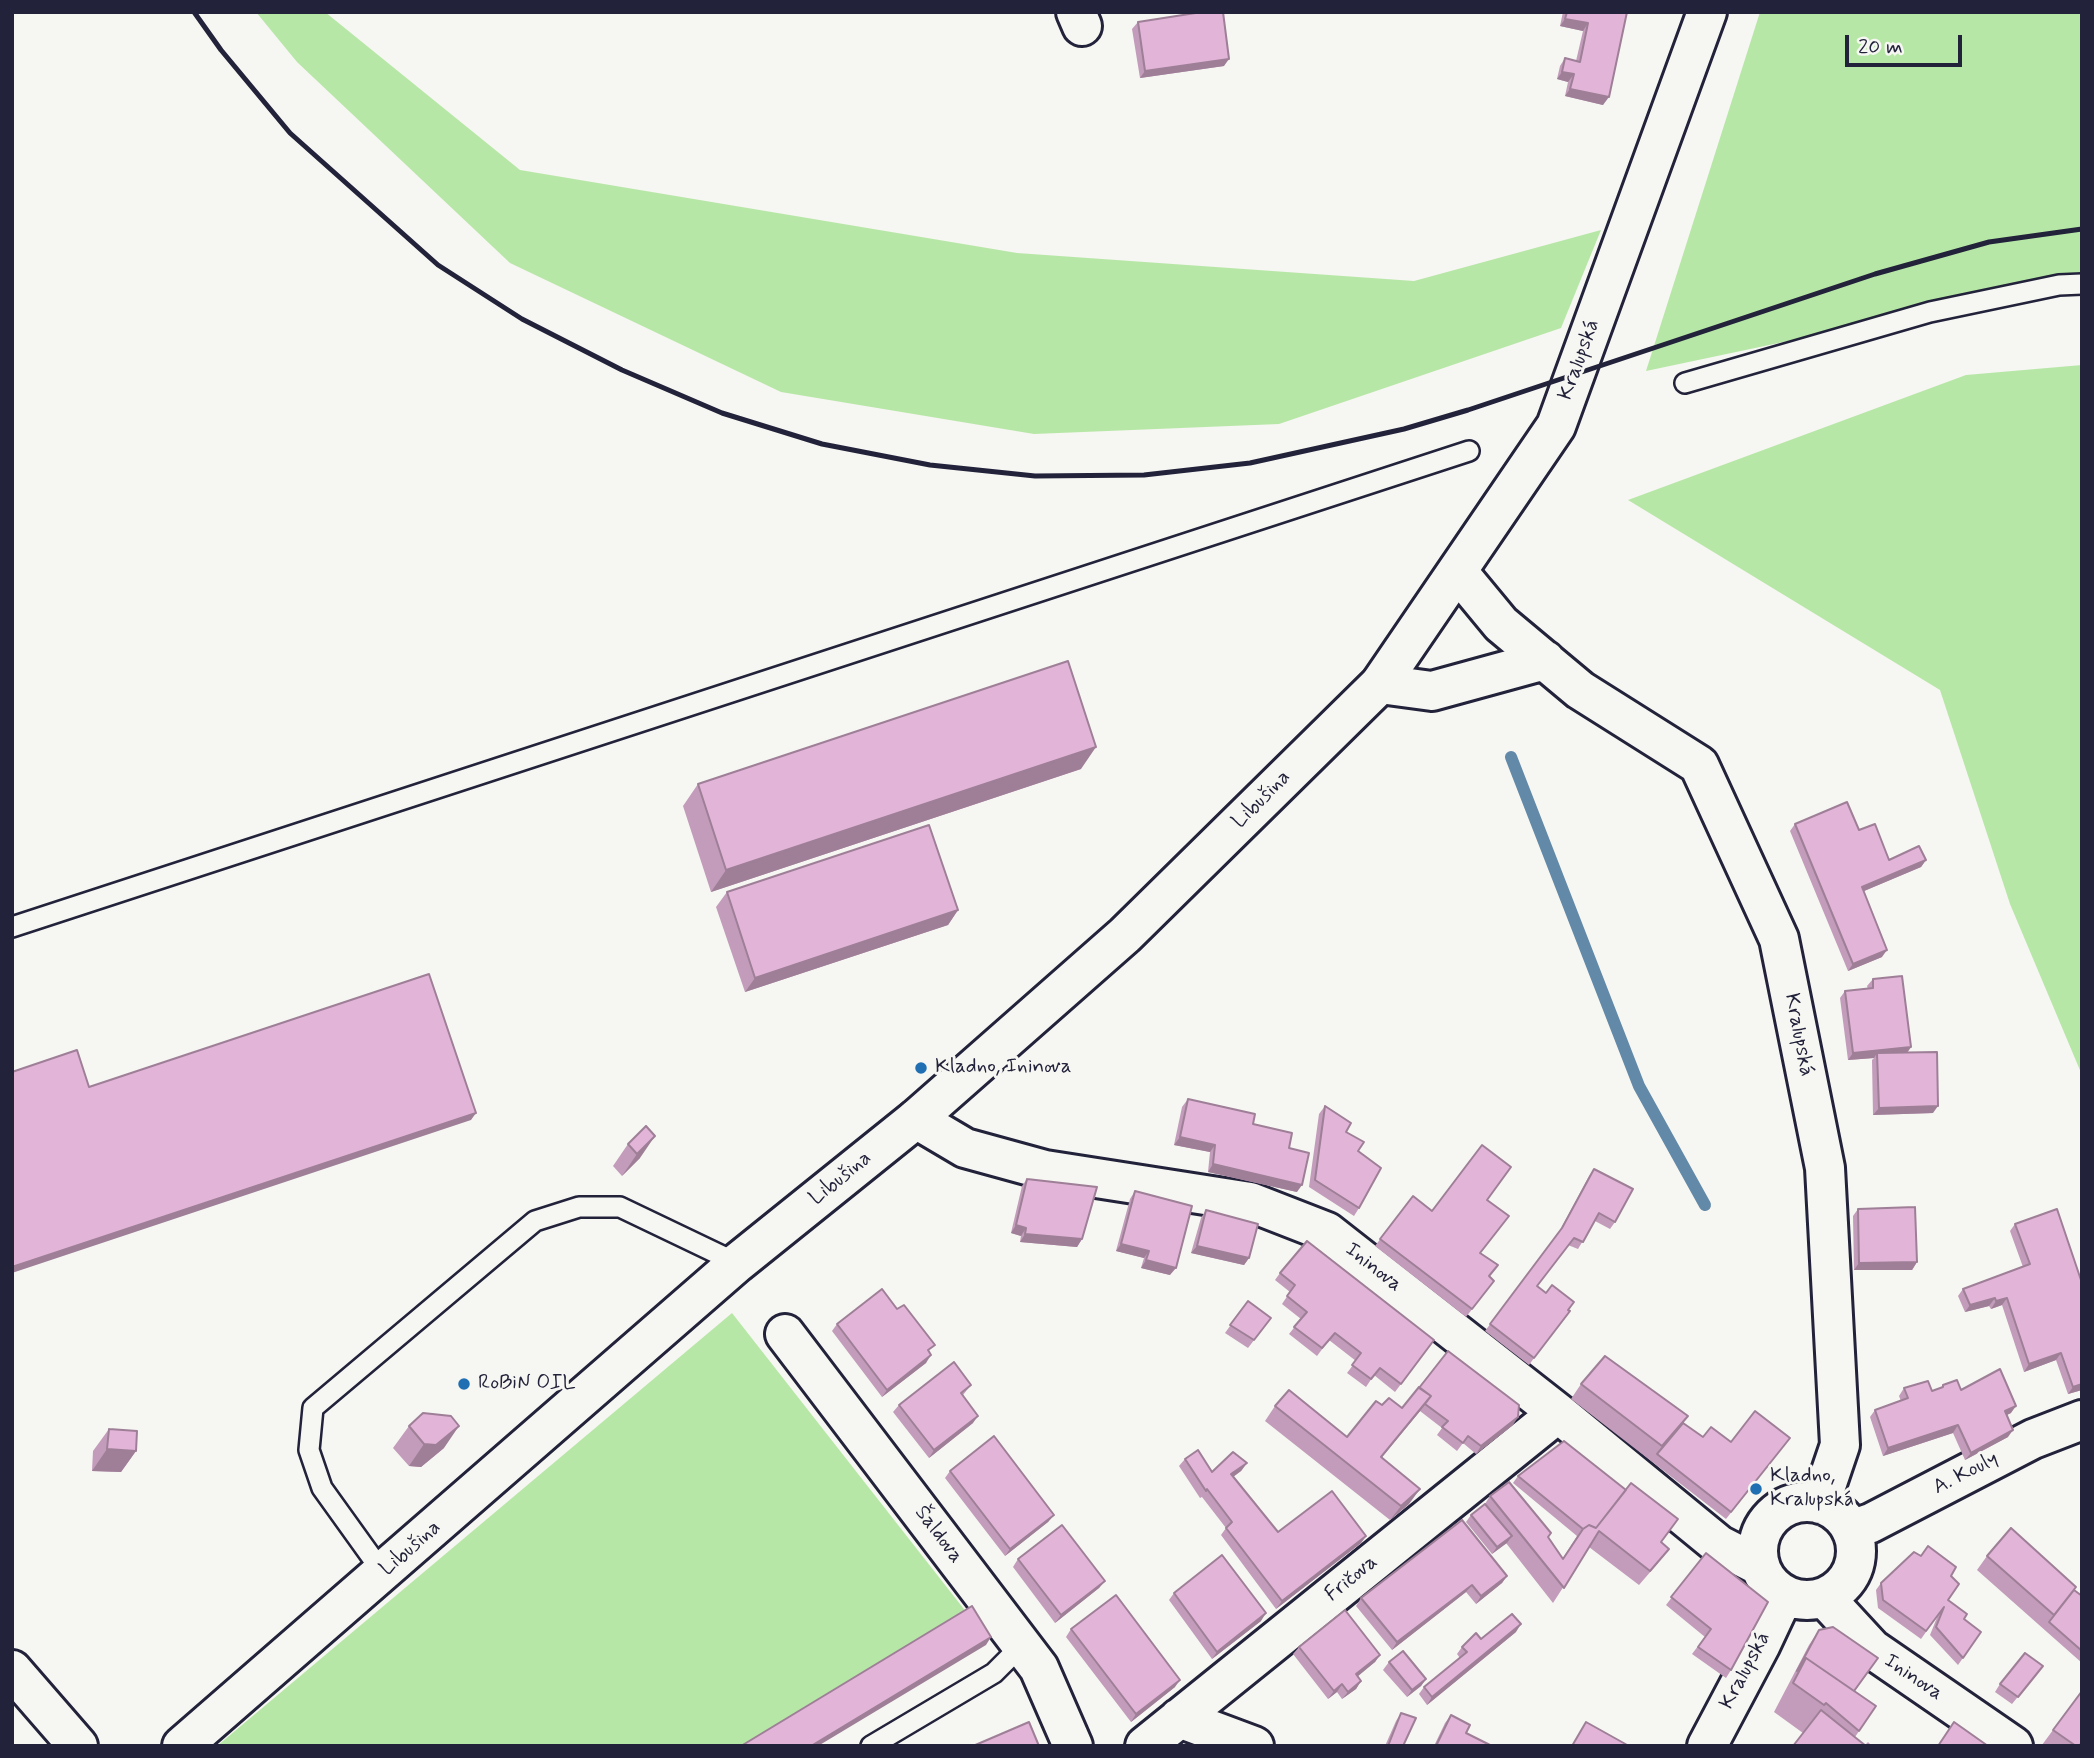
<!DOCTYPE html>
<meta charset="utf-8">
<style>
body{margin:0}
#map{position:relative;width:2094px;height:1758px;overflow:hidden;background:#f6f6f2;font-family:Mynerve,sans-serif}
canvas{display:block}
.frame{position:absolute;inset:0;border:14px solid #22223b;pointer-events:none}
.scale{position:absolute;left:1845px;top:35px;width:117px;height:32px;box-sizing:border-box;border:4px solid #22223b;border-top:0;padding-left:9px;font-size:21px;line-height:24px;white-space:nowrap;color:#22223b;-webkit-text-stroke:5px #f6f6f2;paint-order:stroke}
</style>
<div id="map">
<canvas width="2094" height="1758"></canvas>
<div class="frame"></div>
<div class="scale">20 m</div>
</div>
<script>
const g = document.querySelector('canvas').getContext('2d');
g.lineJoin = 'round';
function fillPath(path, color) { g.fillStyle = color; g.fill(path, 'evenodd'); }
const toPath = rows => new Path2D(rows.map(r => 'M' + r).join(''));
function strokePath(path, color, width, dash) { g.strokeStyle = color; g.lineWidth = width; g.lineCap = dash ? 'butt' : 'round'; g.setLineDash(dash || []); g.stroke(path); }
function write(font, color, halo, rows, align = 'center') {
  g.font = font + ' Mynerve,sans-serif'; g.lineWidth = 6; g.setLineDash([]); g.textBaseline = 'middle'; g.strokeStyle = halo; g.fillStyle = color; for (const [text, x, y, turn = 0] of rows) {
    g.save(); g.translate(x, y); g.rotate((+turn || 0) * Math.PI / 180); g.textAlign = isNaN(turn) ? turn : align; if (halo) g.strokeText(text, 0, 0); g.fillText(text, 0, 0); g.restore();
  }
}
fillPath(toPath([
 [256,12,325,12,520,170,1017,253,1414,281,1601,230,1561,328,1279,424,1034,434,781,392,510,263,297,62],
 [1760,12,2082,12,2082,279,1646,371],
 [2082,365,2082,1075,2010,904,1940,690,1628,500,1966,375],
 [732,1313,967,1613,748,1746,217,1746]
]), '#b7e7a6');
strokePath(toPath([
 [1511,757,1639,1086,1705,1205]
]), '#6289a7', 12);
const lane = toPath([
 [1685,383,1930,312,2059,285,2082,284],
 [12,927,1469,451],
 [383,1573,322,1488,309,1450,313,1408,535,1221,579,1207,620,1207,737,1263],
 [871,1746,994,1673,1022,1645]
]);
const street = toPath([
 [1076,12,1082,26],
 [1458,572,1501,624,1580,690,1699,765,1779,939,1825,1168,1840,1445,1820,1504],
 [1380,684,1432,691,1545,660],
 [916,1119,965,1148,1045,1170,1250,1202,1327,1232,1558,1413,1719,1545,1760,1566],
 [785,1334,1039,1668,1073,1746],
 '1758 1551a49 49 0 1 1 98 0a49 49 0 1 1-98 0Z',
 [1851,1530,1871,1523,2033,1439,2082,1420],
 [1824,1597,1872,1649,2013,1746],
 [12,1670,78,1746],
 [1179,1718,1254,1746],
 [1145,1746,1558,1413],
 [1707,1746,1761,1644,1784,1595]
]);
const secondary = toPath([
 [182,1746,737,1263,916,1119,1125,935,1380,684,1556,426,1707,12]
]);
strokePath(lane, '#22223b', 24);
strokePath(street, '#22223b', 44);
strokePath(secondary, '#22223b', 44);
strokePath(lane, '#f6f6f2', 19);
strokePath(street, '#f6f6f2', 38);
strokePath(secondary, '#f6f6f2', 38);
strokePath(toPath([
 [194,12,221,50,290,133,438,265,522,319,622,370,722,413,822,444,930,465,1035,476,1144,475,1250,463,1404,429,1468,410,1875,274,1989,242,2082,229]
]), '#22223b', 5);
fillPath(toPath([
 [1563,12,1627,12,1603,105,1565,96,1568,82,1557,79,1560,66,1565,58,1576,61,1583,31,1560,26],
 [1138,22,1224,66,1140,78,1132,29],
 [1081,769,711,892,683,806,698,784],
 [1795,824,1859,830,1889,860,1926,860,1921,867,1864,891,1882,957,1848,971,1790,831],
 [727,892,958,910,948,925,745,992,716,907],
 [1873,979,1911,1047,1907,1053,1933,1113,1873,1115,1872,1060,1874,1058,1848,1060,1840,998,1845,991,1868,989,1867,986],
 [1188,1099,1253,1124,1297,1192,1208,1172,1210,1152,1174,1145,1182,1107],
 [1325,1106,1346,1132,1358,1151,1359,1208,1354,1216,1309,1187,1319,1114],
 [628,1144,640,1158,622,1176,613,1166],
 [1594,1169,1615,1222,1610,1229,1595,1221,1578,1249,1568,1245,1537,1286,1546,1293,1574,1302,1529,1365,1485,1331,1558,1234,1589,1176],
 [1027,1179,1082,1239,1077,1247,1020,1242,1021,1236,1011,1233,1022,1186],
 [1135,1191,1170,1275,1141,1268,1144,1258,1116,1251,1130,1199],
 [1413,1196,1432,1211,1487,1200,1480,1253,1489,1277,1494,1281,1466,1317,1375,1246],
 [1858,1209,1917,1262,1912,1270,1854,1270,1853,1216],
 [1206,1210,1249,1258,1244,1265,1191,1253,1201,1218],
 [2015,1224,2082,1283,2082,1390,2068,1394,2056,1360,2024,1372,2002,1305,1991,1309,1989,1306,1965,1312,1958,1296,1963,1289,2023,1267,2010,1231],
 [1280,1273,1434,1340,1395,1392,1374,1375,1366,1387,1347,1373,1356,1361,1329,1340,1317,1356,1289,1334,1301,1319,1282,1304,1290,1292,1275,1280],
 [1248,1301,1271,1318,1248,1348,1225,1333],
 [837,1324,929,1353,926,1363,882,1397,832,1331],
 [1448,1351,1513,1425,1476,1454,1463,1443,1457,1451,1437,1435,1442,1428,1420,1411,1382,1457,1409,1504,1390,1520,1265,1421,1275,1406,1347,1437,1382,1405,1402,1408],
 [1581,1384,1683,1423,1703,1437,1731,1442,1790,1438,1726,1519,1571,1399],
 [971,1385,963,1395,973,1423,929,1458,893,1412,899,1405],
 [1943,1385,1961,1390,2011,1413,2007,1415,2008,1437,1965,1460,1953,1433,1883,1456,1870,1417,1875,1410,1901,1401,1899,1396,1904,1388,1932,1391,1941,1388],
 [409,1426,444,1448,421,1467,409,1466,393,1448],
 [109,1429,136,1451,121,1472,92,1471,93,1451],
 [1185,1459,1212,1472,1247,1463,1241,1471,1233,1477,1278,1532,1366,1536,1361,1543,1276,1609,1221,1535,1226,1528,1202,1497,1200,1498,1179,1466],
 [950,1471,1054,1515,1048,1522,1005,1556,945,1478],
 [1518,1476,1661,1542,1658,1563,1639,1585,1589,1547,1553,1603,1506,1543,1492,1554,1466,1522,1471,1515,1485,1504,1490,1496,1548,1537,1563,1558,1577,1536,1513,1483],
 [1706,1553,1731,1670,1726,1678,1692,1654,1705,1637,1666,1605],
 [1987,1556,2082,1596,2082,1663,1977,1570],
 [1018,1559,1105,1581,1099,1588,1055,1623,1013,1567],
 [1507,1576,1502,1583,1476,1604,1466,1592,1392,1650,1356,1606,1361,1598],
 [1951,1576,1948,1600,1964,1619,1981,1632,1958,1665,1930,1635,1938,1615,1921,1639,1878,1608,1876,1590,1881,1583],
 [1174,1593,1261,1621,1212,1659,1169,1600],
 [1833,1627,1878,1658,1855,1691,1876,1706,1855,1737,1865,1745,1868,1742,1872,1746,1793,1746,1803,1733,1774,1712,1809,1645,1819,1630],
 [1071,1629,1175,1687,1131,1722,1066,1637],
 [1516,1632,1427,1705,1419,1694,1424,1687,1460,1658,1457,1654,1462,1647],
 [1299,1647,1380,1655,1375,1662,1357,1676,1361,1681,1356,1689,1342,1699,1337,1692,1328,1699,1293,1654],
 [1389,1662,1426,1679,1421,1686,1407,1697,1383,1670],
 [2043,1666,2012,1704,1995,1692,2000,1684],
 [1401,1713,1403,1746,1385,1746,1396,1721],
 [1451,1715,1466,1733,1492,1746,1434,1746,1445,1723],
 [2053,1730,2080,1746,2042,1745]
]), '#c29cba');
fillPath(toPath([
 [1565,19,1588,23,1583,31,1560,26],
 [1229,59,1224,66,1140,78,1145,71],
 [1562,72,1574,74,1568,82,1557,79],
 [1570,89,1609,97,1603,105,1565,96],
 [1096,747,1081,769,711,892,726,870],
 [1926,860,1921,867,1857,894,1862,887],
 [958,910,948,925,745,992,755,978],
 [1887,950,1882,957,1848,971,1853,964],
 [1911,1047,1906,1054,1877,1053,1874,1058,1848,1060,1853,1053],
 [1938,1106,1933,1113,1873,1115,1879,1108],
 [476,1113,471,1120,12,1273,12,1267],
 [655,1136,640,1158,622,1176,637,1154],
 [1180,1137,1215,1145,1210,1152,1174,1145],
 [1213,1164,1302,1185,1297,1192,1208,1172],
 [1016,1225,1026,1228,1021,1236,1011,1233],
 [1025,1234,1082,1239,1077,1247,1020,1242],
 [1121,1244,1149,1251,1144,1258,1116,1251],
 [1197,1246,1249,1258,1244,1265,1191,1253],
 [1146,1260,1176,1268,1170,1275,1141,1268],
 [1917,1262,1912,1270,1854,1270,1859,1263],
 [1995,1298,1989,1306,1965,1312,1970,1305],
 [2007,1298,2002,1305,1991,1309,1996,1301],
 [2061,1353,2056,1360,2024,1372,2029,1364],
 [931,1355,926,1363,882,1397,887,1390],
 [2082,1384,2082,1390,2068,1394,2073,1387],
 [1431,1396,1420,1411,1370,1471,1381,1457],
 [2016,1406,2011,1413,2000,1418,2005,1411],
 [978,1416,973,1423,929,1458,934,1450],
 [1518,1417,1513,1425,1476,1454,1481,1446],
 [1958,1425,1953,1433,1883,1456,1888,1448],
 [459,1426,444,1448,421,1467,409,1466,424,1444],
 [2013,1430,2008,1437,1965,1460,1971,1453],
 [107,1449,136,1451,121,1472,92,1471],
 [1247,1463,1241,1471,1226,1482,1231,1474],
 [1420,1489,1409,1504,1390,1520,1401,1506],
 [1054,1515,1048,1522,1005,1556,1010,1549],
 [1366,1536,1361,1543,1276,1609,1282,1601],
 [1512,1536,1507,1543,1492,1554,1497,1547],
 [1507,1576,1502,1583,1476,1604,1481,1596],
 [1105,1581,1099,1588,1055,1623,1061,1615],
 [1472,1585,1466,1592,1392,1650,1397,1642],
 [1266,1613,1261,1621,1212,1659,1217,1652],
 [1521,1624,1516,1632,1427,1705,1432,1697],
 [991,1637,986,1645,818,1746,811,1746],
 [1380,1655,1375,1662,1351,1682,1356,1674],
 [1426,1679,1421,1686,1407,1697,1412,1690],
 [1180,1680,1175,1687,1131,1722,1136,1714],
 [1361,1681,1356,1689,1342,1699,1348,1692],
 [1342,1684,1337,1692,1328,1699,1334,1691]
]), '#9e7f97');
const building = toPath([
 [1202,12,1223,12,1229,59,1145,71,1138,22,1202,12],
 [1567,12,1627,12,1609,97,1570,89,1574,74,1562,72,1565,58,1580,62,1588,23,1565,19,1567,12],
 [1068,661,1096,747,726,870,698,784,1068,661],
 [1847,802,1859,830,1875,824,1889,860,1919,846,1926,860,1862,887,1887,950,1853,964,1795,824,1847,802],
 [929,825,958,910,755,978,727,892,929,825],
 [429,974,476,1113,12,1267,12,1072,77,1050,89,1087,429,974],
 [1902,976,1911,1047,1853,1053,1845,991,1873,988,1873,979,1902,976],
 [1937,1052,1938,1106,1879,1108,1877,1053,1937,1052],
 [1188,1099,1255,1114,1253,1124,1292,1133,1289,1148,1309,1153,1302,1185,1213,1164,1215,1145,1180,1137,1188,1099],
 [1325,1106,1351,1123,1346,1132,1364,1142,1358,1151,1381,1168,1359,1208,1315,1180,1325,1106],
 [646,1126,655,1136,637,1154,628,1144,646,1126],
 [1482,1145,1511,1167,1487,1200,1509,1216,1480,1253,1498,1265,1489,1276,1494,1281,1472,1309,1380,1239,1413,1196,1432,1211,1482,1145],
 [1594,1169,1633,1189,1615,1222,1599,1213,1583,1242,1574,1238,1537,1286,1546,1293,1552,1285,1574,1302,1568,1310,1570,1311,1534,1358,1490,1324,1562,1228,1594,1169],
 [1027,1179,1097,1187,1082,1239,1025,1234,1026,1228,1016,1225,1027,1179],
 [1135,1191,1192,1206,1176,1268,1146,1260,1149,1251,1121,1244,1135,1191],
 [1915,1207,1917,1262,1859,1263,1858,1209,1915,1207],
 [2057,1209,2082,1283,2082,1384,2073,1387,2061,1353,2029,1364,2007,1298,1996,1301,1995,1298,1970,1305,1963,1289,2030,1264,2015,1224,2057,1209],
 [1206,1210,1258,1224,1249,1258,1197,1246,1206,1210],
 [1307,1241,1434,1340,1401,1384,1380,1368,1371,1379,1352,1365,1361,1353,1335,1333,1322,1348,1294,1327,1307,1312,1287,1296,1295,1285,1280,1273,1307,1241],
 [882,1289,897,1309,904,1305,935,1345,928,1350,931,1355,887,1390,837,1324,882,1289],
 [1248,1301,1271,1318,1254,1340,1230,1325,1248,1301],
 [1448,1351,1519,1405,1518,1417,1481,1446,1468,1436,1463,1443,1442,1427,1448,1421,1425,1404,1431,1396,1419,1388,1448,1351],
 [1605,1356,1688,1416,1662,1446,1581,1384,1605,1356],
 [954,1362,971,1385,961,1393,978,1416,934,1450,899,1405,954,1362],
 [2000,1369,2016,1406,2005,1411,2013,1430,1971,1453,1958,1425,1888,1448,1875,1410,1908,1398,1904,1388,1928,1381,1932,1391,1943,1387,1943,1385,1957,1380,1961,1390,2000,1369],
 [1419,1387,1431,1396,1381,1457,1420,1489,1401,1506,1275,1406,1289,1390,1347,1437,1376,1401,1382,1405,1389,1398,1402,1408,1419,1387],
 [1755,1411,1790,1438,1731,1512,1657,1454,1683,1423,1703,1437,1711,1427,1731,1442,1755,1411],
 [423,1413,451,1416,459,1426,436,1445,424,1444,409,1426,423,1413],
 [109,1429,137,1431,136,1451,107,1449,109,1429],
 [994,1436,1054,1515,1010,1549,950,1471,994,1436],
 [1564,1441,1626,1490,1596,1528,1589,1525,1583,1529,1518,1476,1564,1441],
 [1198,1450,1212,1472,1233,1452,1247,1463,1231,1474,1278,1532,1332,1491,1366,1536,1282,1601,1226,1528,1232,1522,1207,1489,1206,1491,1185,1459,1198,1450],
 [1509,1482,1551,1533,1548,1537,1563,1559,1583,1529,1589,1525,1596,1528,1631,1483,1678,1519,1661,1542,1669,1549,1650,1571,1599,1531,1564,1588,1490,1496,1509,1482],
 [1485,1504,1512,1536,1497,1547,1471,1515,1485,1504],
 [1462,1520,1507,1576,1481,1596,1472,1585,1397,1642,1361,1598,1462,1520],
 [1062,1525,1105,1581,1061,1615,1018,1559,1062,1525],
 [2011,1528,2076,1587,2054,1615,1987,1556,2011,1528],
 [1928,1546,1956,1567,1951,1576,1959,1584,1948,1600,1967,1614,1964,1619,1981,1632,1963,1658,1936,1627,1944,1607,1926,1631,1883,1600,1881,1583,1914,1552,1921,1556,1928,1546],
 [1706,1553,1768,1602,1731,1670,1698,1647,1711,1629,1671,1597,1706,1553],
 [1222,1555,1266,1613,1217,1652,1174,1593,1222,1555],
 [2074,1590,2082,1596,2082,1651,2049,1622,2074,1590],
 [1116,1595,1180,1680,1136,1714,1071,1629,1116,1595],
 [972,1606,991,1637,811,1746,741,1746,972,1606],
 [1345,1610,1380,1655,1356,1674,1361,1681,1348,1692,1342,1684,1334,1691,1299,1647,1345,1610],
 [1512,1614,1521,1624,1432,1697,1424,1687,1467,1652,1462,1647,1476,1633,1481,1639,1512,1614],
 [1833,1627,1878,1658,1854,1691,1806,1658,1797,1671,1819,1630,1833,1627],
 [1403,1651,1426,1679,1412,1690,1389,1662,1403,1651],
 [2025,1653,2043,1666,2018,1697,2000,1684,2025,1653],
 [1806,1658,1876,1706,1859,1731,1826,1703,1824,1705,1793,1683,1806,1658],
 [2082,1691,2082,1742,2079,1746,2076,1746,2053,1730,2082,1691],
 [1821,1710,1866,1746,1793,1746,1821,1710],
 [1401,1713,1416,1718,1403,1746,1388,1746,1401,1713],
 [1451,1715,1470,1725,1466,1733,1492,1746,1436,1746,1451,1715],
 [1029,1722,1039,1746,973,1746,1029,1722],
 [1586,1722,1629,1746,1572,1746,1586,1722],
 [1954,1722,1988,1746,1938,1746,1954,1722]
]);
fillPath(building, '#e2b5d8');
strokePath(building, '#9e7f97', 2);
for (const [x, y, r, color] of [
 [921,1068,7,"#1f6fb2"],
 [464,1384,7,"#1f6fb2"],
 [1756,1489,7,"#1f6fb2"]
]) { const dot = new Path2D(); dot.arc(x, y, r, 0, 2 * Math.PI); g.fillStyle = color; g.fill(dot); strokePath(dot, '#f6f6f2', 2.5); }
write('21px', '#22223b', '#f6f6f2', [
 ["Kralupská",1580,360,-70],
 ["Libušina",1262,800,-45],
 ["Kralupská",1798,1035,79],
 ["Libušina",841,1179,-39],
 ["Ininova",1373,1268,38],
 ["A. Kouly",1966,1474,-27],
 ["Šaldova",938,1535,53],
 ["Libušina",411,1549,-41],
 ["Fričova",1352,1579,-39],
 ["Kralupská",1746,1671,-62],
 ["Ininova",1913,1678,34]
]);
write('21px', '#22223b', '#f6f6f2', [
 ["Kladno, Ininova",935,1068],
 ["RoBiN OIL",478,1384],
 ["Kladno,",1770,1477],
 ["Kralupská",1770,1501]
], 'left');
</script>
